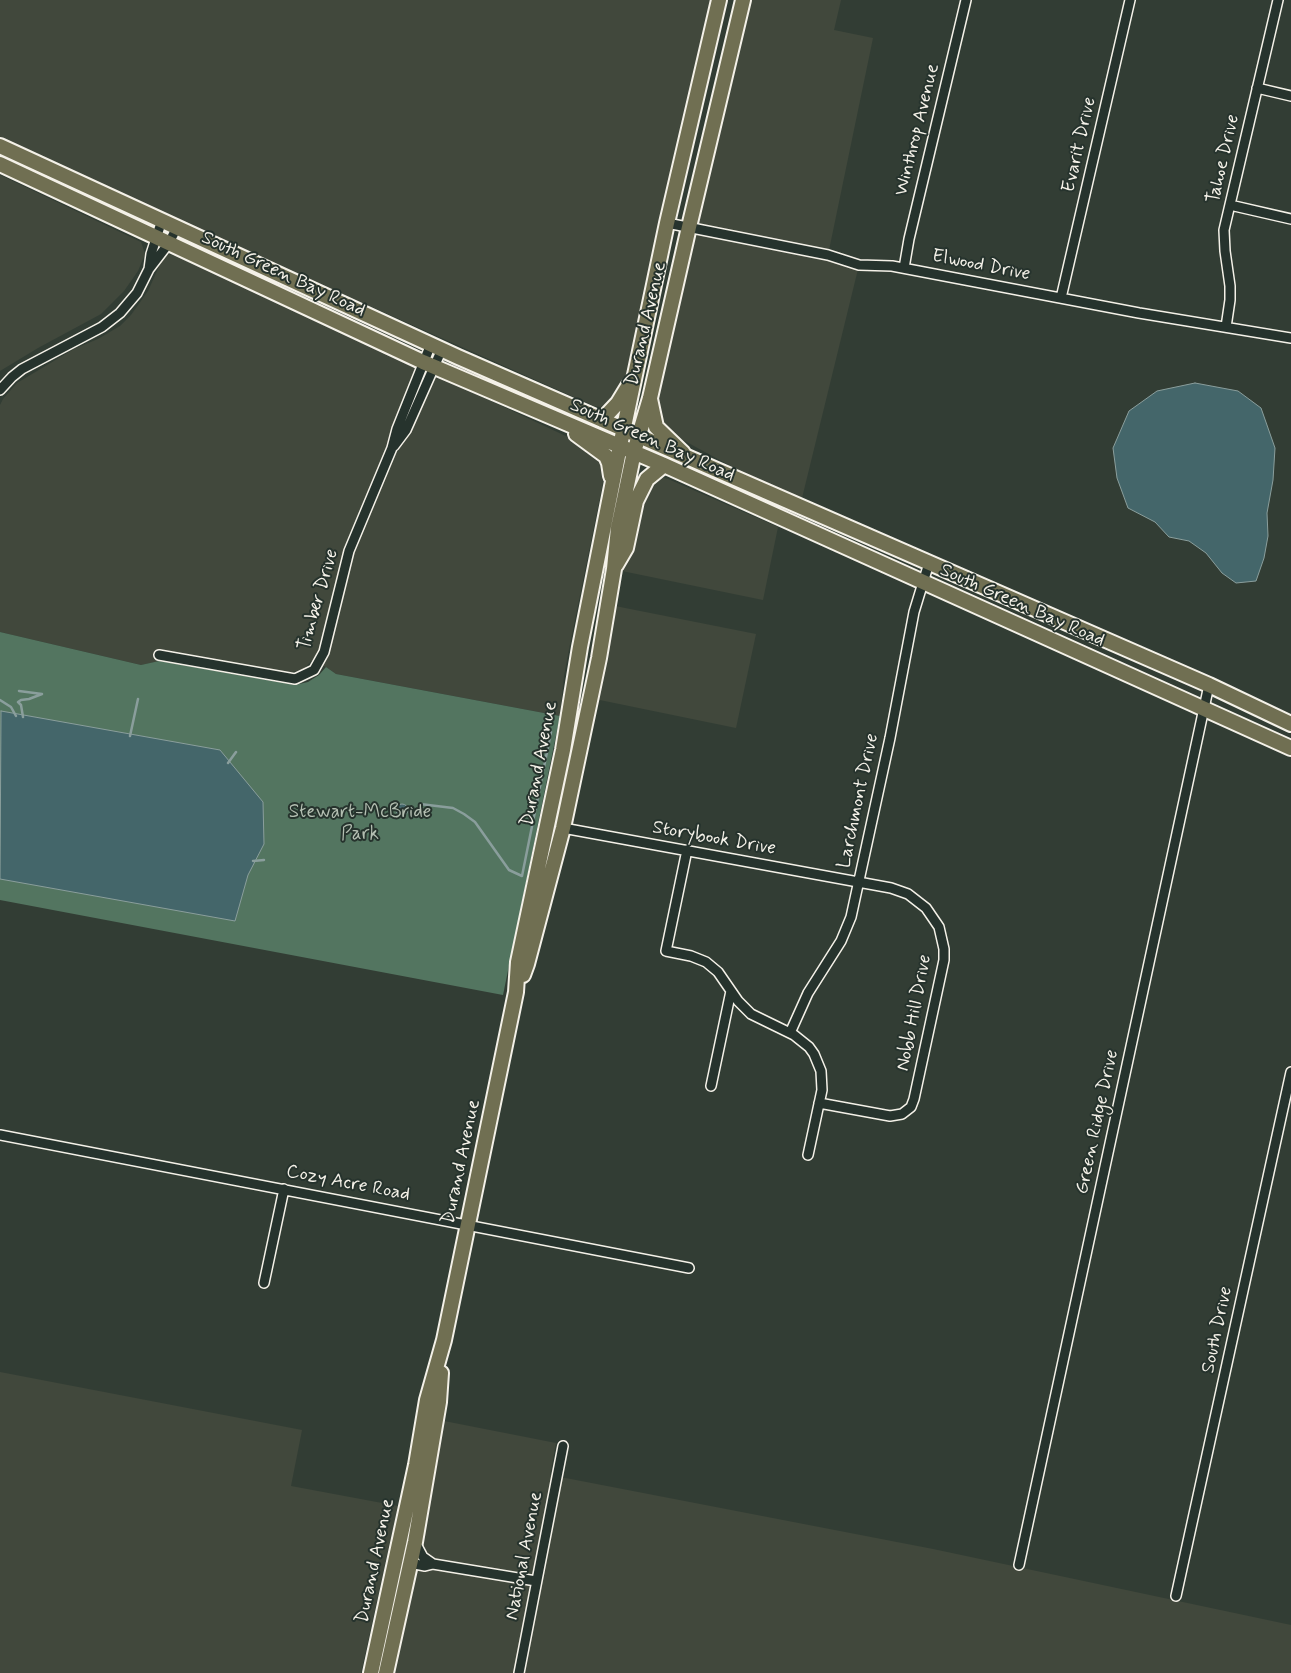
<!DOCTYPE html>
<style>
body{margin:0}
canvas{display:block;background:#323d34}
</style>
<canvas width="1291" height="1673"></canvas>
<script>
const g = document.querySelector('canvas').getContext('2d');
g.lineJoin = 'round';
function fillPath(path, color) { g.fillStyle = color; g.fill(path, 'evenodd'); }
const toPath = rows => new Path2D(rows.map(r => 'M' + r).join(''));
function strokePath(path, color, width, dash) { g.strokeStyle = color; g.lineWidth = width; g.lineCap = dash ? 'butt' : 'round'; g.setLineDash(dash || []); g.stroke(path); }
function write(font, color, halo, rows, align = 'center') {
  g.font = font + ' Mynerve,sans-serif'; g.lineWidth = 4; g.setLineDash([]); g.textBaseline = 'middle'; g.strokeStyle = halo; g.fillStyle = color; for (const [text, x, y, turn = 0] of rows) {
    g.save(); g.translate(x, y); g.rotate((+turn || 0) * Math.PI / 180); g.textAlign = isNaN(turn) ? turn : align; if (halo) g.strokeText(text, 0, 0); g.fillText(text, 0, 0); g.restore();
  }
}
fillPath(toPath([
 [0,0,712,0,673,163,623,388,610,403,601,407,594,406,152,209,0,137],
 [749,0,841,0,834,30,873,38,828,255,859,265,802,498,742,472,668,432,659,422,656,407,667,351],
 [0,175,141,242,145,254,138,271,124,291,101,314,38,348,0,371],
 [167,254,176,256,393,355,587,446,602,455,606,468,570,644,564,676,560,716,336,674,326,667,311,661,304,669,288,673,161,650,159,661,141,665,0,632,0,405,3,399,17,383,74,349,98,339,120,326,131,315,148,291,162,260],
 [660,477,668,479,778,527,763,600,622,571,627,559,639,501,648,484],
 [615,606,756,634,736,728,595,699],
 [0,1372,302,1430,291,1486,398,1506,361,1673,0,1673],
 [444,1421,556,1443,550,1475,933,1549,1291,1625,1291,1673,394,1673,436,1470]
]), '#41483c');
fillPath(toPath([
 [0,632,141,665,159,661,295,685,308,682,319,675,326,667,336,674,560,716,503,995,0,900]
]), '#537560');
const water = toPath([
 [1195,383,1238,391,1261,408,1275,448,1273,480,1267,513,1268,536,1264,558,1256,581,1236,583,1222,573,1206,553,1189,541,1169,537,1155,522,1128,508,1117,478,1113,448,1129,411,1157,391,1195,383],
 [1,711,220,750,263,802,264,844,248,875,235,921,0,879,1,711],
 '396 810a6 6 0 1 1 12 0a6 6 0 1 1-12 0Z'
]);
fillPath(water, '#44666a');
strokePath(water, '#8a9e9c', 1);
strokePath(toPath([
 [19,691,42,694,29,699,21,700,18,702,21,705,23,717],
 [0,700,11,707,16,716],
 [130,736,138,699],
 [228,763,236,752],
 [420,804,453,808,464,814,475,822,509,870,522,876,551,732],
 [253,861,264,860]
]), '#8a9e9c', 2.5);
const minor = toPath([
 [1257,88,1291,96],
 [1230,205,1291,219],
 [667,223,828,255,859,265,892,266,1139,313,1291,338],
 [904,268,909,239,966,0],
 [149,269,151,254,162,220],
 [1061,298,1130,0],
 [1226,327,1230,300,1230,286,1225,251,1224,230,1278,0],
 [0,390,12,377,22,369,102,327,120,313,137,293,149,269,169,243,177,227],
 [394,446,406,430,442,349],
 [159,655,295,679,314,670,324,652,349,551,392,448,397,429,431,344],
 [563,828,891,888,908,894,926,908,939,927,944,949,944,960,914,1099,911,1107,902,1114,890,1116,819,1103],
 [687,850,666,951,691,956,706,962,718,972,738,1001,751,1014,794,1035,809,1047,814,1054,821,1071,822,1090,808,1155],
 [790,1033,808,993,841,941,851,917,890,738,914,612,929,563],
 [711,1086,731,991],
 [0,1135,689,1268],
 [264,1283,284,1189],
 [415,1542,423,1557,433,1564],
 [410,1563,425,1566,433,1564,536,1581],
 [1019,1565,1209,685],
 [1176,1596,1291,1072],
 [519,1673,563,1446]
]);
const primary = toPath([
 [0,146,458,357,1209,685,1291,724],
 [0,164,423,362,664,465,1291,748],
 [650,399,656,427,683,453],
 [602,420,618,403,629,385],
 [576,434,606,456,609,463,611,476],
 [616,565,626,548,636,501,647,479,664,465],
 [523,975,527,964,563,828,599,658,614,569,618,528,634,452,650,398,689,227,743,0],
 [371,1673,416,1465,427,1400,444,1340,516,992,518,962,563,750,580,647,620,446,667,223,719,0],
 [386,1673,415,1542,439,1402,441,1373]
]);
strokePath(minor, '#f4f1e8', 12);
strokePath(primary, '#f4f1e8', 18);
strokePath(minor, '#26332d', 9);
strokePath(primary, '#706f52', 14);
write('19px', '#f4f1e8', '#26332d', [
 ["Winthrop Avenue",918,130,-76],
 ["Evarit Drive",1080,145,-77],
 ["Tahoe Drive",1224,159,-77],
 ["Elwood Drive",981,266,11],
 ["South Green Bay Road",283,275,25],
 ["Durand Avenue",647,324,-77],
 ["South Green Bay Road",652,441,24],
 ["Timber Drive",319,600,-74],
 ["South Green Bay Road",1022,606,24],
 ["Durand Avenue",540,764,-79],
 ["Larchmont Drive",859,801,-78],
 ["Storybook Drive",714,839,10],
 ["Nobb Hill Drive",915,1013,-79],
 ["Green Ridge Drive",1098,1122,-78],
 ["Durand Avenue",462,1162,-78],
 ["Cozy Acre Road",348,1184,11],
 ["South Drive",1218,1330,-78],
 ["National Avenue",525,1556,-79],
 ["Durand Avenue",376,1561,-78]
]);
write('19px', '#b4bfb2', '#26332d', [
 ["Stewart-McBride",360,813],
 ["Park",360,835]
]);
</script>
